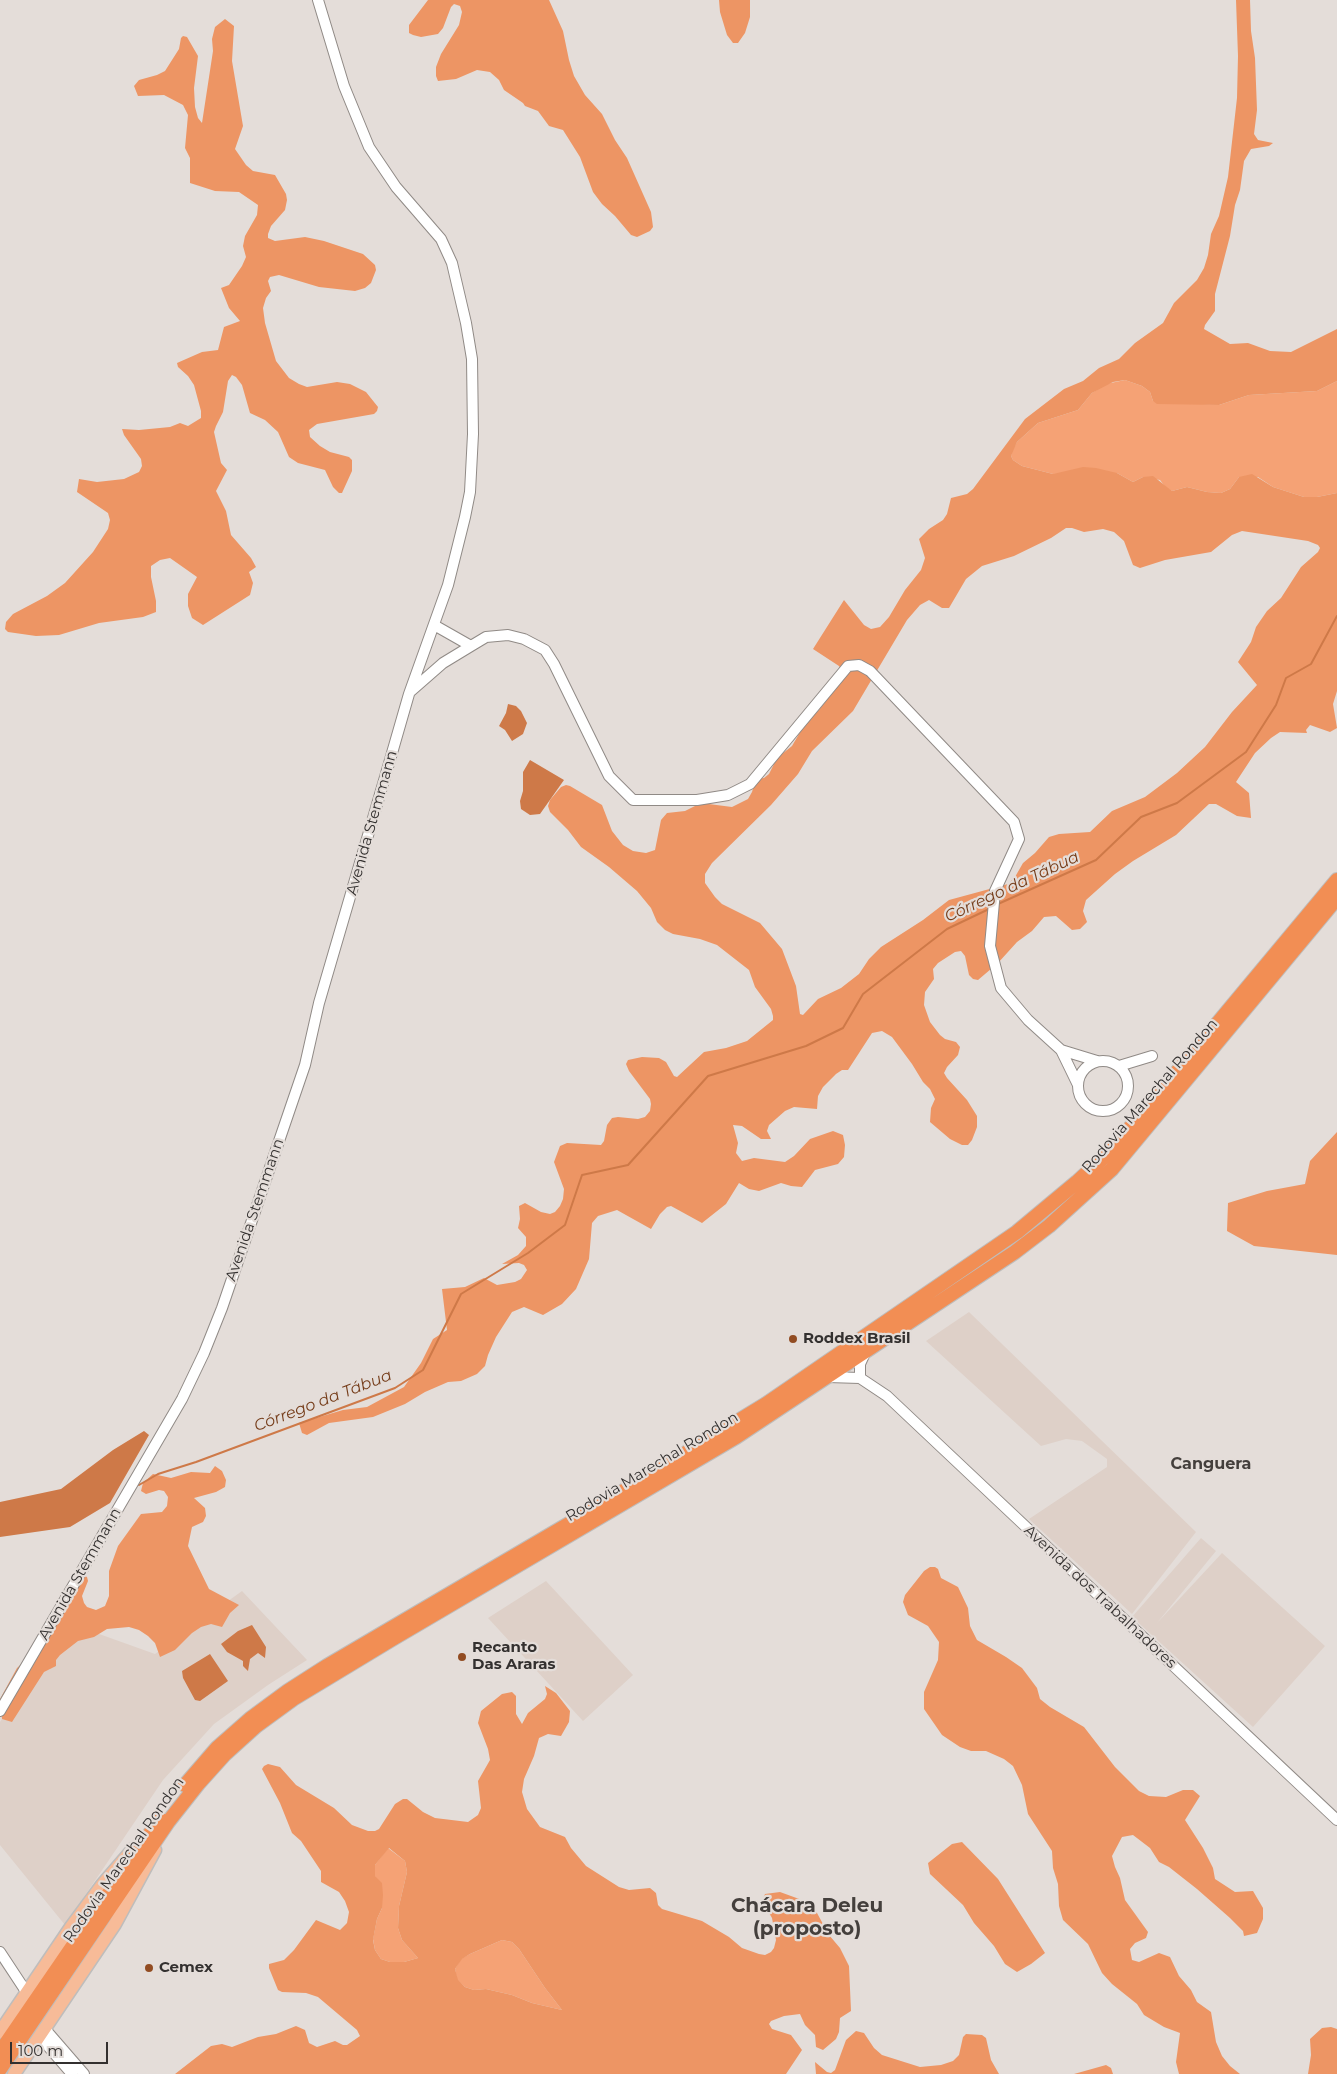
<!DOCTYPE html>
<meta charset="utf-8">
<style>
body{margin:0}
#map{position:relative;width:1337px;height:2074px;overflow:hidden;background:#e4ddd9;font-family:Montserrat,sans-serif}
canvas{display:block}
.scale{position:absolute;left:10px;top:2042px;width:98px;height:22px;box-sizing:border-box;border:2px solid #33302f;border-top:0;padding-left:6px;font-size:15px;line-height:18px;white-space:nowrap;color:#33302f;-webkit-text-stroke:4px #e4ddd9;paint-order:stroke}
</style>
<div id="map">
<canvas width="1337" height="2074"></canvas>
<div class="scale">100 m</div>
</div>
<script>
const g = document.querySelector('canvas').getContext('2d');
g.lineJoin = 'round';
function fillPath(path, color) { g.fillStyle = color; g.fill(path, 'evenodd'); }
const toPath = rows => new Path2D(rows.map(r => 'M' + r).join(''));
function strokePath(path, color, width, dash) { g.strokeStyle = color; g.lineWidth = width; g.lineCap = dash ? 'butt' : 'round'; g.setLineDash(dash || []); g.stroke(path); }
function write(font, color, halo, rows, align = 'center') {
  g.font = font + ' Montserrat,sans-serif'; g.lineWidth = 4.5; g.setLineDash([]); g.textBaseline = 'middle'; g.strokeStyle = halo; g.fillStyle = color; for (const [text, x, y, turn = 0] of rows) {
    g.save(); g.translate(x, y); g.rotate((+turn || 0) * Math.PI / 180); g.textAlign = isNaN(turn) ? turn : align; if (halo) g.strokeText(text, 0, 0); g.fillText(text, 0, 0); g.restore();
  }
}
fillPath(toPath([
 [969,1312,1196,1532,1132,1614,1029,1519,1107,1467,1107,1459,1082,1441,1066,1439,1041,1446,926,1341],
 [1201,1538,1216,1551,1157,1623,1222,1553,1325,1646,1253,1727,1132,1617],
 [546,1581,633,1675,583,1721,488,1618],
 [242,1591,307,1660,268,1685,214,1724,163,1780,65,1925,0,1845,0,1722,60,1620,155,1654]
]), '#ded0c8');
fillPath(toPath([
 [1125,380,1142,386,1150,392,1153,401,1219,405,1249,395,1317,391,1337,381,1337,493,1317,497,1304,497,1273,487,1258,477,1239,477,1230,489,1221,493,1207,492,1187,487,1172,491,1166,488,1160,480,1143,477,1133,482,1117,473,1053,474,1022,466,1013,460,1011,456,1012,451,1017,442,1038,423,1078,410,1092,393,1106,384],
 [388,1848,405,1861,407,1872,399,1906,398,1928,402,1940,418,1958,404,1962,390,1962,381,1959,375,1950,373,1939,377,1919,382,1908,375,1876,375,1865],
 [502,1940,512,1942,519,1949,545,1988,562,2010,532,2003,512,1995,486,1989,474,1990,465,1987,457,1980,455,1969,461,1959,470,1954]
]), '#f5a275');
fillPath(toPath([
 [428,0,549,0,563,31,569,60,574,76,585,95,602,114,615,140,627,158,651,212,653,227,650,231,637,237,631,235,615,216,602,204,593,192,580,157,563,130,549,126,538,111,525,106,523,103,504,90,499,80,490,72,477,70,456,79,438,81,436,76,436,67,441,54,459,25,462,12,460,6,454,4,451,7,443,28,438,34,421,37,413,35,409,33,409,25],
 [719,0,750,0,750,17,745,33,738,43,733,43,727,35,720,12],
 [1236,0,1250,0,1251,31,1255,58,1257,110,1254,134,1258,140,1273,143,1269,146,1251,149,1244,161,1240,190,1235,205,1230,236,1215,294,1215,311,1205,325,1204,329,1230,344,1248,343,1270,351,1291,352,1337,329,1337,381,1317,391,1249,395,1219,405,1157,404,1153,401,1150,392,1142,386,1125,380,1113,382,1092,393,1078,410,1038,423,1017,442,1011,456,1013,460,1022,466,1053,474,1083,467,1096,468,1117,473,1133,482,1143,477,1153,476,1172,491,1187,487,1207,492,1221,493,1230,489,1239,477,1252,474,1273,487,1304,497,1317,497,1337,493,1337,691,1333,704,1337,728,1330,732,1310,725,1306,730,1307,733,1280,732,1271,738,1255,753,1236,782,1249,793,1251,818,1237,816,1216,804,1209,804,1176,835,1133,861,1115,874,1086,900,1083,911,1087,922,1080,929,1072,930,1056,916,1044,917,1032,931,1017,942,998,963,978,980,973,979,969,975,965,956,961,951,955,952,938,963,933,969,934,979,925,992,924,1005,930,1022,940,1035,945,1039,956,1042,960,1047,958,1055,947,1067,944,1073,947,1078,967,1100,977,1116,977,1127,972,1140,968,1145,962,1145,950,1139,930,1122,931,1108,935,1099,930,1089,923,1082,912,1064,892,1037,882,1031,872,1033,848,1070,842,1070,836,1074,823,1087,818,1096,817,1109,794,1107,785,1111,769,1125,767,1131,771,1139,761,1139,742,1126,733,1125,738,1143,736,1153,742,1161,754,1158,785,1162,794,1156,810,1139,833,1131,843,1135,845,1145,844,1157,838,1164,815,1170,802,1187,791,1186,781,1183,759,1191,749,1189,739,1183,726,1204,702,1223,671,1206,667,1207,660,1214,651,1229,617,1210,598,1216,592,1223,589,1259,576,1289,562,1304,543,1315,524,1307,512,1312,496,1337,488,1355,485,1366,477,1374,461,1381,448,1382,425,1392,405,1404,373,1417,329,1423,307,1435,302,1433,299,1423,343,1410,367,1407,404,1387,421,1363,433,1339,447,1330,442,1289,465,1287,484,1278,497,1285,515,1282,521,1279,527,1270,524,1265,519,1263,502,1264,518,1255,526,1246,526,1237,518,1228,520,1219,519,1206,525,1203,541,1212,550,1214,555,1212,560,1206,563,1199,564,1189,554,1162,560,1146,567,1143,601,1145,604,1141,607,1125,612,1118,618,1117,638,1119,645,1117,650,1111,651,1104,650,1099,629,1071,626,1064,628,1060,642,1057,659,1058,666,1062,674,1076,677,1077,704,1052,726,1048,747,1041,773,1020,773,1016,771,1009,755,987,749,970,717,945,700,939,673,934,665,930,657,922,651,908,637,891,609,867,581,847,568,830,550,812,548,806,550,800,561,787,566,785,570,786,602,805,612,831,623,845,633,851,646,853,655,850,661,820,667,813,685,811,701,803,732,807,748,799,752,792,756,779,764,778,769,774,777,758,792,746,806,722,818,711,840,683,842,671,839,666,813,649,844,600,864,625,871,629,880,627,889,617,905,590,921,570,925,558,919,539,929,529,943,520,947,514,951,498,967,494,973,489,1025,419,1064,389,1083,381,1099,368,1119,359,1135,343,1163,323,1174,303,1197,280,1204,268,1208,255,1211,234,1219,216,1228,177,1237,98,1238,56],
 [1066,528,1072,528,1084,532,1103,529,1114,532,1124,541,1133,565,1140,568,1165,560,1211,552,1232,535,1242,531,1308,541,1318,545,1320,548,1318,552,1301,567,1281,598,1267,611,1256,627,1251,642,1238,662,1257,685,1232,712,1205,747,1177,773,1145,797,1112,811,1090,832,1059,834,1049,837,1035,853,1023,863,1015,877,1008,884,949,900,923,920,881,947,869,959,859,974,841,988,818,999,803,1015,800,1014,796,986,782,949,760,923,722,904,715,897,705,883,705,874,712,863,771,805,798,774,812,751,853,711,907,620,920,605,929,600,942,608,949,608,966,579,982,566,1014,556,1051,538],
 [225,19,234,26,232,61,243,126,235,149,246,165,253,171,275,175,286,194,287,200,285,210,271,226,268,234,268,238,275,241,305,237,324,241,363,254,375,265,376,270,371,283,365,288,355,291,319,287,279,275,270,277,268,281,271,291,266,298,263,308,265,323,276,361,289,378,299,384,307,387,337,382,350,384,366,392,378,407,377,411,374,414,317,424,309,430,310,437,320,446,330,452,349,457,352,460,352,471,342,493,339,493,333,487,325,470,298,463,289,457,278,432,265,420,250,413,242,385,236,377,232,375,228,381,223,412,216,426,214,432,221,463,227,470,216,491,226,511,231,535,251,558,256,567,249,572,253,583,250,595,203,625,192,618,188,606,188,594,197,577,170,558,160,560,151,566,151,577,156,601,156,612,143,617,99,623,59,635,36,636,8,632,5,629,6,622,13,614,47,596,65,583,93,552,108,529,110,520,108,513,77,492,79,479,97,482,124,479,139,472,142,466,141,459,124,435,122,429,139,430,170,427,180,423,188,426,201,418,201,411,194,385,188,376,178,367,177,363,202,352,218,350,224,327,240,321,229,308,221,288,229,285,242,266,246,257,243,246,245,236,257,215,258,205,239,192,215,191,190,183,190,158,185,148,188,115,183,105,164,95,138,96,134,86,139,80,157,75,165,71,179,49,181,38,183,36,187,37,198,56,194,88,195,107,198,118,202,123,213,51,212,39,215,27],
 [1337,1132,1337,1255,1254,1246,1227,1231,1228,1203,1267,1191,1305,1184,1310,1161],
 [215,1466,222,1471,226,1480,225,1487,216,1492,194,1498,205,1508,206,1516,203,1522,192,1527,188,1546,209,1589,239,1605,230,1613,222,1627,211,1624,201,1627,192,1633,175,1650,160,1657,155,1643,148,1636,139,1630,129,1627,107,1629,94,1637,78,1641,60,1655,56,1660,56,1666,44,1672,12,1722,2,1719,0,1699,17,1668,33,1653,83,1575,87,1577,88,1581,82,1596,84,1603,87,1607,96,1610,105,1606,109,1596,109,1571,118,1546,141,1514,162,1512,167,1506,168,1497,164,1491,159,1490,146,1494,141,1491,143,1483,153,1474,171,1478,191,1472,210,1473],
 [930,1567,935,1567,938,1569,941,1578,958,1587,968,1608,970,1626,977,1640,1006,1657,1022,1668,1037,1688,1040,1699,1050,1707,1084,1727,1115,1767,1139,1791,1149,1796,1166,1797,1183,1790,1193,1790,1200,1796,1185,1820,1203,1848,1213,1868,1215,1879,1235,1892,1253,1891,1263,1908,1263,1919,1257,1933,1244,1936,1243,1931,1230,1918,1197,1889,1169,1867,1159,1862,1150,1848,1133,1835,1122,1837,1112,1856,1115,1867,1120,1878,1125,1900,1148,1932,1146,1938,1135,1943,1130,1949,1132,1960,1139,1962,1159,1953,1170,1957,1179,1976,1191,1990,1197,2002,1211,2012,1216,2042,1222,2056,1230,2066,1240,2074,1179,2074,1176,2062,1180,2033,1164,2027,1144,2015,1137,2004,1112,1984,1102,1973,1088,1944,1063,1920,1059,1906,1058,1884,1053,1868,1052,1851,1028,1814,1022,1785,1013,1766,1004,1759,986,1751,971,1751,960,1747,942,1735,924,1709,924,1692,938,1660,939,1642,928,1626,908,1615,903,1602,905,1595,924,1571],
 [545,1686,556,1693,570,1711,569,1722,561,1736,548,1734,539,1738,534,1756,524,1779,522,1792,527,1809,540,1827,565,1837,571,1848,586,1866,619,1887,629,1890,650,1888,656,1893,658,1905,662,1909,702,1921,729,1937,742,1948,759,1954,765,1955,771,1952,774,1948,776,1940,772,1918,762,1901,765,1894,780,1892,802,1900,817,1913,829,1935,840,1948,849,1966,851,2011,840,2018,839,2032,836,2039,823,2050,816,2047,815,2035,805,2025,800,2014,784,2016,771,2021,769,2024,772,2029,791,2035,802,2050,786,2074,175,2074,211,2046,222,2044,232,2047,258,2037,276,2034,296,2026,305,2030,309,2043,317,2047,335,2041,343,2045,347,2045,360,2036,357,2030,318,1997,306,1993,282,1992,278,1990,269,1968,269,1964,284,1960,294,1950,316,1920,340,1930,347,1923,349,1912,345,1901,339,1892,321,1882,321,1871,301,1841,292,1833,280,1803,262,1769,264,1766,268,1764,280,1767,296,1785,334,1808,352,1825,368,1831,375,1831,379,1829,395,1804,403,1799,407,1799,423,1812,435,1818,468,1822,478,1815,481,1808,478,1781,490,1760,488,1749,478,1723,481,1711,502,1694,512,1692,516,1696,516,1714,522,1724,528,1713,545,1699,547,1694],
 [389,1848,405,1861,407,1872,399,1906,398,1928,402,1940,418,1958,404,1962,390,1962,381,1959,375,1950,373,1940,377,1919,382,1908,383,1895,382,1883,375,1876,375,1865],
 [502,1940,512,1942,519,1949,545,1988,562,2010,532,2003,512,1995,486,1989,474,1990,465,1987,458,1980,455,1969,462,1959,470,1954],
 [962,1842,998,1879,1045,1953,1031,1964,1017,1972,1005,1964,994,1946,974,1923,963,1905,930,1874,928,1863,952,1844],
 [1331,2027,1337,2029,1337,2074,1308,2074,1311,2055,1310,2039,1322,2028],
 [856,2031,864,2033,874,2048,882,2055,920,2067,941,2065,953,2061,959,2055,963,2037,966,2034,982,2035,986,2038,991,2060,999,2074,816,2074,815,2062,827,2072,831,2073,835,2070,846,2040],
 [1106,2065,1111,2068,1113,2074,1074,2074]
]), '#ed9564');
fillPath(toPath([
 [508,704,516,706,521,711,527,723,523,734,512,741,505,730,499,726,506,713],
 [530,760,564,780,540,814,530,815,521,809,520,801,523,791,523,772],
 [144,1431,149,1435,110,1503,70,1527,0,1537,0,1502,61,1489,113,1450],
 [252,1625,266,1647,265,1658,258,1653,250,1659,248,1671,243,1666,243,1661,227,1652,221,1644,238,1631],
 [210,1654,228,1681,200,1701,195,1700,183,1678,182,1671]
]), '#ce7948');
strokePath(toPath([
 [998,904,1096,860,1141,817,1177,803,1246,752,1276,705,1286,678,1311,664,1337,616],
 [139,1485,158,1474,196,1462,395,1388,423,1370,461,1294,528,1253,565,1225,582,1175,628,1165,708,1076,806,1046,843,1028,863,994,947,929,989,909]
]), '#ce7948', 2);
const minor = toPath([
 [471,646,486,637,508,635,524,639,545,650,554,664,609,776,633,800,697,800,728,795,750,784,848,666,859,665,870,671,1014,822,1019,839,995,891,990,946,1001,988,1028,1020,1061,1050],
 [411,691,443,663,471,646,434,625],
 '1078 1086a25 25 0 1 1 50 0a25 25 0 1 1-50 0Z',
 [1119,1066,1152,1056],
 [1078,1085,1061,1050,1097,1061],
 [828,1377,860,1378,887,1396,1337,1820],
 [860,1378,860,1364,866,1351],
 [0,1711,182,1399,204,1353,222,1308,305,1065,319,1003,390,760,409,694,448,585,465,517,470,492,473,434,472,359,466,323,452,263,441,239,396,187,369,147,344,86,318,0],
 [0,1952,27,1993],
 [45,2029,84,2074],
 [40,2037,72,2074]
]);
const major = toPath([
 [0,2032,71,1927,102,1885,134,1848],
 [14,2074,115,1924,155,1850]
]);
const highway = toPath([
 [185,1785,217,1748,250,1719,288,1691,327,1666,591,1511,766,1404,1017,1232,1077,1182,1104,1157,1137,1120,1337,880],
 [0,2052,160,1819],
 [0,2069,168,1822,198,1784,225,1754,256,1726,293,1699,394,1638,736,1437,1015,1252,1049,1226,1112,1169,1337,898]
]);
strokePath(minor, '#908a86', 12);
strokePath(major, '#bebdbc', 15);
strokePath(highway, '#bebdbc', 16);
strokePath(minor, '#fff', 10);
strokePath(major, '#f7bb98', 12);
strokePath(highway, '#f28e54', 14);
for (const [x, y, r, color] of [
 [793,1339,5,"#924c22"],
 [462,1657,5,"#924c22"],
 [149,1968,5,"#924c22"]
]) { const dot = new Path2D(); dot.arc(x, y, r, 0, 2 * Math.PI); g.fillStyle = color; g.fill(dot); strokePath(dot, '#e4ddd9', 2); }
write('15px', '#33302f', '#e4ddd9', [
 ["Avenida Stemmann",372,823,-74],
 ["Rodovia Marechal Rondon",1150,1096,-49],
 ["Avenida Stemmann",255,1210,-71],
 ["Rodovia Marechal Rondon",652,1467,-31],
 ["Avenida Stemmann",80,1574,-60],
 ["Avenida dos Trabalhadores",1100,1597,43],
 ["Rodovia Marechal Rondon",124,1860,-55]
]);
write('bold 15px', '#33302f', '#e4ddd9', [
 ["Roddex Brasil",803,1339],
 ["Recanto",472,1648],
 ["Das Araras",472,1665],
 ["Cemex",159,1968]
], 'left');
write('italic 16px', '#753c19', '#e4ddd9', [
 ["Córrego da Tábua",1012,887,-25],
 ["Córrego da Tábua",323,1401,-21]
]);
write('bold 16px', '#443f3c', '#e4ddd9', [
 ["Canguera",1211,1464]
]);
write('bold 20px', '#443f3c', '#e4ddd9', [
 ["Chácara Deleu",807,1906],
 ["(proposto)",807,1929]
]);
</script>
